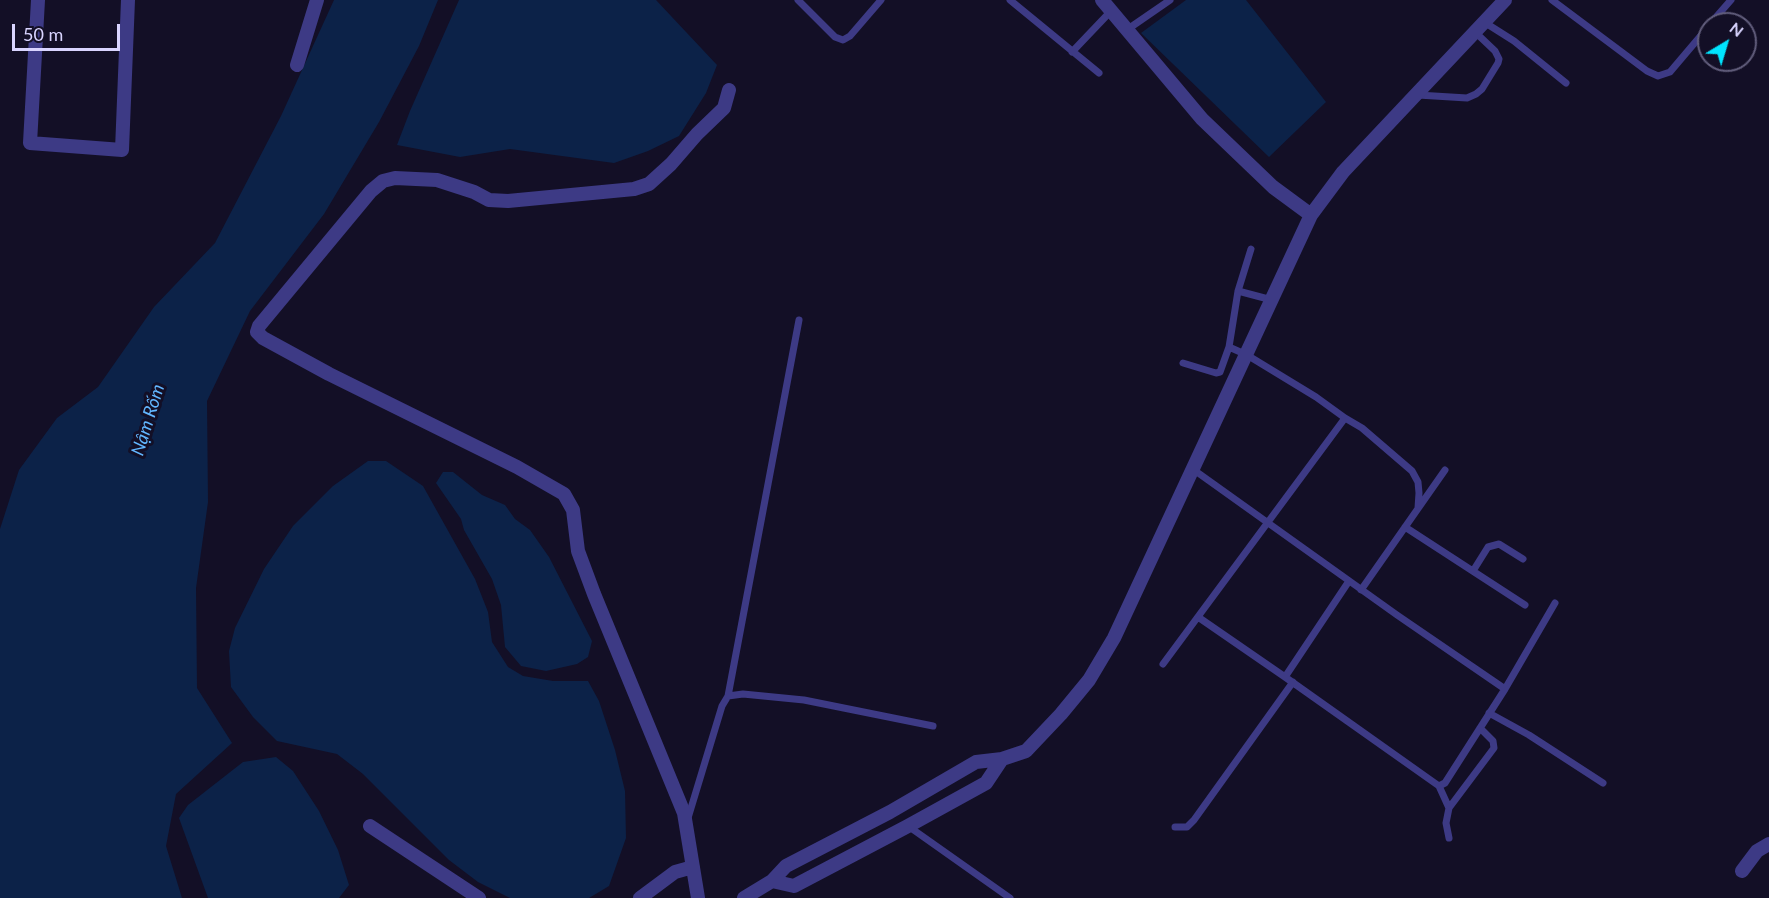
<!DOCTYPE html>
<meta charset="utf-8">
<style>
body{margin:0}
#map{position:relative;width:1769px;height:898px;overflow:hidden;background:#130f26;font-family:Lato,sans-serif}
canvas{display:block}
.north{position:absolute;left:1697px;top:12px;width:60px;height:60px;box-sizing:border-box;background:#130f26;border:2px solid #625e7d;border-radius:50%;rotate:38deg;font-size:16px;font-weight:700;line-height:24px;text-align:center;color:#d9d4ff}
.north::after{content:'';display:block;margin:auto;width:21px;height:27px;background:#00e5ff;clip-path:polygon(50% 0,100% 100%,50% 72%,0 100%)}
.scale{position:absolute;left:12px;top:24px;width:108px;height:27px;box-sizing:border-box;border:3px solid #d9d4ff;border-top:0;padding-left:8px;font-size:18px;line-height:21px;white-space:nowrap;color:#d9d4ff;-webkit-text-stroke:4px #130f26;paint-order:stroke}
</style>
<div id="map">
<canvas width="1769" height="898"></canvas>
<div class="north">N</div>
<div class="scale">50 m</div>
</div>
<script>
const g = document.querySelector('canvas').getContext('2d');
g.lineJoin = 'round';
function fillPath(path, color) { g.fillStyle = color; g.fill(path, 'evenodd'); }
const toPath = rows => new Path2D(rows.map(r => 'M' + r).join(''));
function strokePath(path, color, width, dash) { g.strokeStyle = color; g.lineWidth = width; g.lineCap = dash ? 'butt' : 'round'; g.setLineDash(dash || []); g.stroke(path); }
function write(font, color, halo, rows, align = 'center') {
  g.font = font + ' Lato,sans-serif'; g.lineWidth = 6; g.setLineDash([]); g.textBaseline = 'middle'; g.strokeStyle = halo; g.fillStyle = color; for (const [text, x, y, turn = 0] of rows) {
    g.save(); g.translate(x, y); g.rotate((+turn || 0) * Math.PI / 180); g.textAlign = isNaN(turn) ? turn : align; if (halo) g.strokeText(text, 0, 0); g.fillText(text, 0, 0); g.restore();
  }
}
fillPath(toPath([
 [334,0,438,0,419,46,379,122,324,214,250,311,207,401,208,502,196,588,197,688,232,743,176,794,166,846,182,898,0,898,0,529,19,470,57,418,98,387,154,307,215,243,281,116],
 [459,0,656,0,717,65,706,93,679,136,648,151,614,163,510,149,460,157,397,145,410,111],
 [1186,0,1246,0,1326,102,1269,157,1141,33],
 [368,461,386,461,423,486,475,579,488,612,492,642,508,667,523,676,553,681,588,681,599,701,615,750,625,791,626,838,609,886,589,898,510,898,478,882,449,860,363,774,337,754,277,741,253,717,231,687,229,651,235,628,264,569,293,526,333,486],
 [443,472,453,472,482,495,505,505,515,519,530,530,549,557,592,641,588,657,577,664,546,671,521,666,505,647,501,605,492,579,464,530,461,519,436,483],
 [276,757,293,771,319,811,338,850,349,885,339,898,208,898,179,818,188,805,243,762]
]), '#0c2248');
strokePath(toPath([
 [798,0,835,37,843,40,850,36,881,0],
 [1010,0,1099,73],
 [1552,0,1647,71,1658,76,1670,72,1709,26],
 [1484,22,1514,41,1566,83],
 [1710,24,1731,0],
 [1128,29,1170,0],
 [1072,52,1111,11],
 [1418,95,1467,98,1476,94,1482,89,1498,63,1499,59,1495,51,1475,32],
 [1238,291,1272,300],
 [1229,347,1247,355,1316,397,1345,418],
 [1183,363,1216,373,1220,372,1229,347,1238,291,1251,249],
 [1194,470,1397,615,1505,689],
 [1405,527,1525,605],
 [1473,571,1488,547,1499,544,1523,559],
 [1361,590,1445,470],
 [1198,617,1285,677,1439,786,1445,783,1505,689,1555,603],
 [1163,664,1345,418,1362,428,1412,471,1418,482,1419,493,1418,508],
 [1285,677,1349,581],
 [728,696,799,320],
 [1489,713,1529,735,1603,783],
 [1439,786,1449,808,1446,823,1449,838],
 [1449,808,1494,748,1493,741,1480,728],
 [688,818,722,706,728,696,743,694,804,700,933,726],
 [908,826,1010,898],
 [1175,827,1187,827,1194,820,1293,682]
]), '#3d3a85', 7);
strokePath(toPath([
 [38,0,30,143,122,150,128,0],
 [1102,0,1202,119,1273,187,1311,215],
 [297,65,317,0],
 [370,826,479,898],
 [1742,871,1757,851,1769,844],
 [772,881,794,886,908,826,986,783,1002,759],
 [640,898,675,872,693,867],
 [698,898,684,813,594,594,578,551,573,510,564,494,517,467,329,374,263,338,257,332,259,326,371,191,383,181,395,178,437,180,474,192,489,200,508,201,634,189,649,184,671,164,697,134,724,108,729,90],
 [744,898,772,881,786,866,890,812,976,762,1002,759,1026,751,1061,714,1089,680,1114,638,1311,215,1343,172,1505,0]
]), '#3d3a85', 14);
write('italic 18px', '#62b6ff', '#130f26', [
 ["Nậm Rốm",148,420,-73]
]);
</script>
